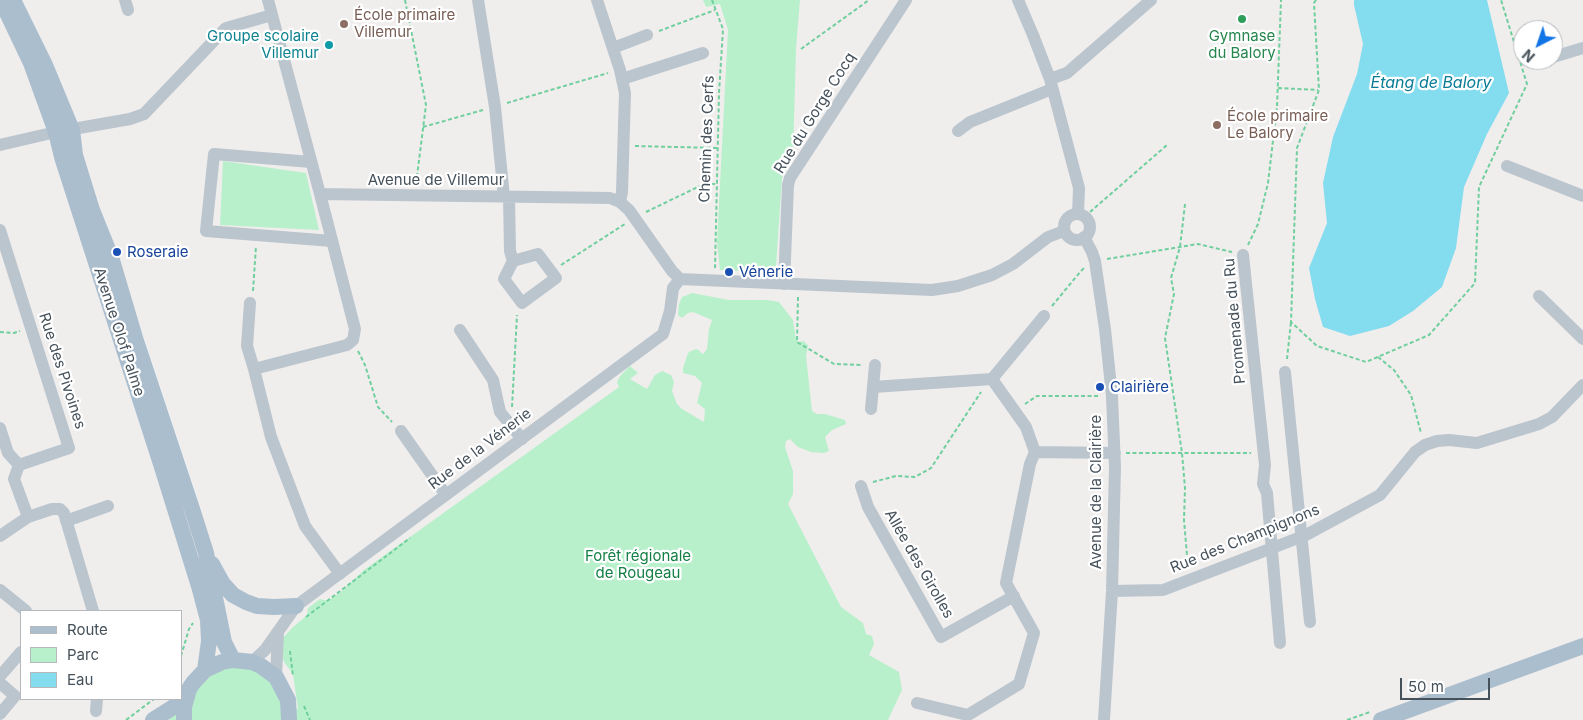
<!DOCTYPE html>
<meta charset="utf-8">
<style>
body{margin:0}
#map{position:relative;width:1583px;height:720px;overflow:hidden;background:#f0eded;font-family:Inter,sans-serif}
canvas{display:block}
.legend{position:absolute;left:20px;top:610px;width:162px;height:90px;box-sizing:border-box;background:#fff;border:1px solid #b5b9bd;margin:0;padding:6px 9px;list-style:none;font-size:15px;color:#45515b}
.legend li{display:flex;align-items:center;gap:10px;height:25px}
.legend b{width:25px;border:1px solid #b5b9bd}
.north{position:absolute;left:1513px;top:20px;width:50px;height:50px;box-sizing:border-box;background:#fff;border:1px solid #b5b9bd;border-radius:50%;rotate:221deg;font-size:14px;font-weight:700;line-height:20px;text-align:center;color:#45515b}
.north::after{content:'';display:block;margin:auto;width:18px;height:22px;background:#1175e6;clip-path:polygon(50% 0,100% 100%,50% 72%,0 100%)}
.scale{position:absolute;left:1400px;top:678px;width:90px;height:22px;box-sizing:border-box;border:2px solid #45515b;border-top:0;padding-left:6px;font-size:15px;line-height:18px;white-space:nowrap;color:#45515b;-webkit-text-stroke:4px #fff;paint-order:stroke}
</style>
<div id="map">
<canvas width="1583" height="720"></canvas>
<ul class="legend">
<li><b style="height:6px;background:#abbece"></b>Route</li>
<li><b style="height:14px;background:#b9f0cc"></b>Parc</li>
<li><b style="height:14px;background:#84dcef"></b>Eau</li>
</ul>
<div class="north">N</div>
<div class="scale">50 m</div>
</div>
<script>
const g = document.querySelector('canvas').getContext('2d');
g.lineJoin = 'round';
function fillPath(path, color) { g.fillStyle = color; g.fill(path, 'evenodd'); }
const toPath = rows => new Path2D(rows.map(r => 'M' + r).join(''));
function strokePath(path, color, width, dash) { g.strokeStyle = color; g.lineWidth = width; g.lineCap = dash ? 'butt' : 'round'; g.setLineDash(dash || []); g.stroke(path); }
function write(font, color, halo, rows, align = 'center') {
  g.font = font + ' Inter,sans-serif'; g.lineWidth = 4.5; g.setLineDash([]); g.textBaseline = 'middle'; g.strokeStyle = halo; g.fillStyle = color; for (const [text, x, y, turn = 0] of rows) {
    g.save(); g.translate(x, y); g.rotate((+turn || 0) * Math.PI / 180); g.textAlign = isNaN(turn) ? turn : align; if (halo) g.strokeText(text, 0, 0); g.fillText(text, 0, 0); g.restore();
  }
}
fillPath(toPath([
 [703,0,800,0,796,49,793,158,782,178,776,267,770,272,720,270,717,242,728,30,720,4,706,7],
 [223,161,306,173,319,230,220,225],
 [692,293,729,300,767,300,779,302,793,320,796,339,798,342,803,341,808,345,806,356,812,411,817,414,825,414,845,420,846,424,832,430,825,437,829,451,824,453,811,452,798,447,790,439,786,441,785,447,793,471,793,494,788,504,841,607,863,623,866,634,872,636,874,644,869,655,899,672,902,690,888,720,169,720,189,689,224,666,251,666,272,679,284,702,298,709,293,674,284,662,281,652,282,639,292,628,307,615,308,608,320,599,328,601,342,591,364,570,619,387,617,382,620,376,630,366,638,373,630,379,647,389,655,375,662,371,671,375,674,382,672,391,677,404,682,409,704,422,705,409,697,403,702,383,695,376,683,373,683,368,688,353,691,351,696,349,699,350,702,354,704,353,707,349,709,329,712,320,693,312,688,313,682,318,678,315,679,304,682,297]
]), '#b9f0cc');
fillPath(toPath([
 [1354,0,1487,0,1509,93,1487,134,1464,187,1456,248,1442,287,1413,311,1389,326,1350,336,1323,327,1315,299,1309,268,1327,223,1323,183,1333,137,1357,74,1363,44,1354,5]
]), '#84dcef');
strokePath(toPath([
 [405,0,426,105,416,184],
 [712,0,723,29,719,93,715,268],
 [1316,0,1314,3,1319,90,1297,148,1291,322,1317,346,1366,362,1429,335,1475,283,1479,187,1527,84,1501,0],
 [659,31,715,10],
 [801,49,869,0],
 [1278,88,1318,90],
 [507,103,608,73],
 [423,127,483,110],
 [635,146,718,148],
 [1185,204,1180,247,1171,278,1174,294,1165,338,1182,453,1185,488,1184,520,1188,567],
 [646,212,704,184,717,184],
 [1090,212,1167,145],
 [1248,245,1258,224,1268,183,1277,107,1281,0],
 [1107,259,1198,244,1232,252],
 [561,265,625,224],
 [253,291,256,246],
 [798,297,797,342,834,364,863,365],
 [1052,306,1081,271,1084,268],
 [0,332,14,333,20,331],
 [358,351,365,365,378,407,392,422],
 [1378,357,1394,370,1411,395,1421,433],
 [1287,359,1291,322],
 [1025,404,1037,396,1100,396],
 [512,407,517,315],
 [1126,453,1251,453],
 [873,482,896,476,915,477,931,468,981,392],
 [306,617,410,538],
 [290,651,293,676],
 [181,656,189,629,193,623],
 [304,706,310,720],
 [126,720,154,699],
 [1347,720,1370,712]
]), '#6fcf9d', 2, [4, 2.5]);
strokePath(toPath([
 [125,0,128,10],
 [268,0,320,194,610,198,620,202,629,210,672,271,680,279,932,290,958,286,992,275,1013,264,1048,237,1064,231],
 [478,0,495,107,504,197],
 [597,0,620,70,625,93,622,192,620,202],
 [1018,0,1033,35,1050,79,1079,188,1078,214],
 [613,48,647,35],
 [1553,57,1583,48],
 [622,79,703,53],
 [1050,79,1067,73,1151,0],
 [958,131,970,122,1052,89],
 [0,145,56,132,130,119,144,114,226,28,272,15],
 [311,162,214,154,206,231,332,241],
 [1507,166,1583,196],
 [320,194,355,329,353,340,347,345,254,369,271,437,305,526,340,574],
 [509,197,510,251,513,261],
 '1064 227a13 13 0 1 1 26 0a13 13 0 1 1-26 0Z',
 [0,230,69,448,19,465,14,479,28,517],
 [1084,237,1092,252,1095,261,1105,329,1112,396,1115,467,1112,591,1104,720],
 [538,254,556,278,522,303,504,279,513,261,538,254],
 [1243,255,1265,465,1263,484,1267,493,1280,643],
 [784,284,788,185,790,178,906,0],
 [1539,296,1583,339],
 [250,303,247,346,254,369],
 [460,330,493,380,500,412,522,439],
 [1285,372,1310,622],
 [992,379,1044,316],
 [873,387,992,379,1026,427,1035,452,1115,453],
 [871,409,875,365],
 [0,428,8,453,19,465],
 [401,431,446,495],
 [861,486,868,507,941,637,1014,596],
 [66,521,108,506],
 [0,536,28,517,52,509,60,509,64,513,93,611],
 [0,590,26,611],
 [1112,591,1163,590,1306,535,1380,495,1415,452,1425,445,1437,441,1449,440,1477,443,1539,424,1552,417,1583,385],
 [252,662,265,650,296,606,663,334,670,311,673,288,680,279],
 [0,676,21,652],
 [276,677,278,633],
 [0,683,15,696,0,714],
 [917,703,968,715,1019,684,1034,633,1006,583,1030,464,1035,452],
 [96,711,97,699]
]), '#bbc5cd', 12);
strokePath(toPath([
 [1,0,31,63,56,132,62,157,161,464,199,586,208,620,209,641,205,670],
 [13,0,45,65,72,130,75,155,92,210,111,257,136,341,193,512,206,553,224,642,233,660],
 [212,564,223,584,233,595,246,602,257,606,274,607,296,606],
 [153,720,175,706,181,699],
 [184,720,184,707,189,689,193,683,205,670,222,662,233,660,252,662,261,666,276,677,288,700,289,720],
 [1381,720,1583,646]
]), '#abbece', 16);
for (const [x, y, r, color] of [
 [1242,19,5,"#2e9e5b"],
 [344,24,5,"#8d6e63"],
 [329,45,5,"#0f9aa8"],
 [1217,125,5,"#8d6e63"],
 [117,252,5,"#1a4fb4"],
 [729,272,5,"#1a4fb4"],
 [1100,387,5,"#1a4fb4"]
]) { const dot = new Path2D(); dot.arc(x, y, r, 0, 2 * Math.PI); g.fillStyle = color; g.fill(dot); strokePath(dot, '#fff', 2); }
write('15px', '#785e54', '#fff', [
 ["École primaire",354,15],
 ["Villemur",354,32],
 ["École primaire",1227,116],
 ["Le Balory",1227,133]
], 'left');
write('15px', '#0d838f', '#fff', [
 ["Groupe scolaire",319,36],
 ["Villemur",319,53]
], 'right');
write('15px', '#27864d', '#fff', [
 ["Gymnase",1242,36],
 ["du Balory",1242,53]
]);
write('15px', '#45515b', '#fff', [
 ["Rue du Gorge Cocq",815,113,-58],
 ["Chemin des Cerfs",707,139,-88],
 ["Avenue de Villemur",436,180],
 ["Promenade du Ru",1235,321,-95],
 ["Avenue Olof Palme",119,332,72],
 ["Rue des Pivoines",62,371,72],
 ["Rue de la Vénerie",480,449,-37],
 ["Avenue de la Clairière",1096,492,-90],
 ["Rue des Champignons",1245,539,-22],
 ["Allée des Girolles",919,564,60]
]);
write('15px', '#164399', '#fff', [
 ["Roseraie",127,252],
 ["Vénerie",739,272],
 ["Clairière",1110,387]
], 'left');
write('15px', '#137f45', '#fff', [
 ["Forêt régionale",638,556],
 ["de Rougeau",638,573]
]);
write('italic 16px', '#087c96', '#fff', [
 ["Étang de Balory",1431,83]
]);
</script>
